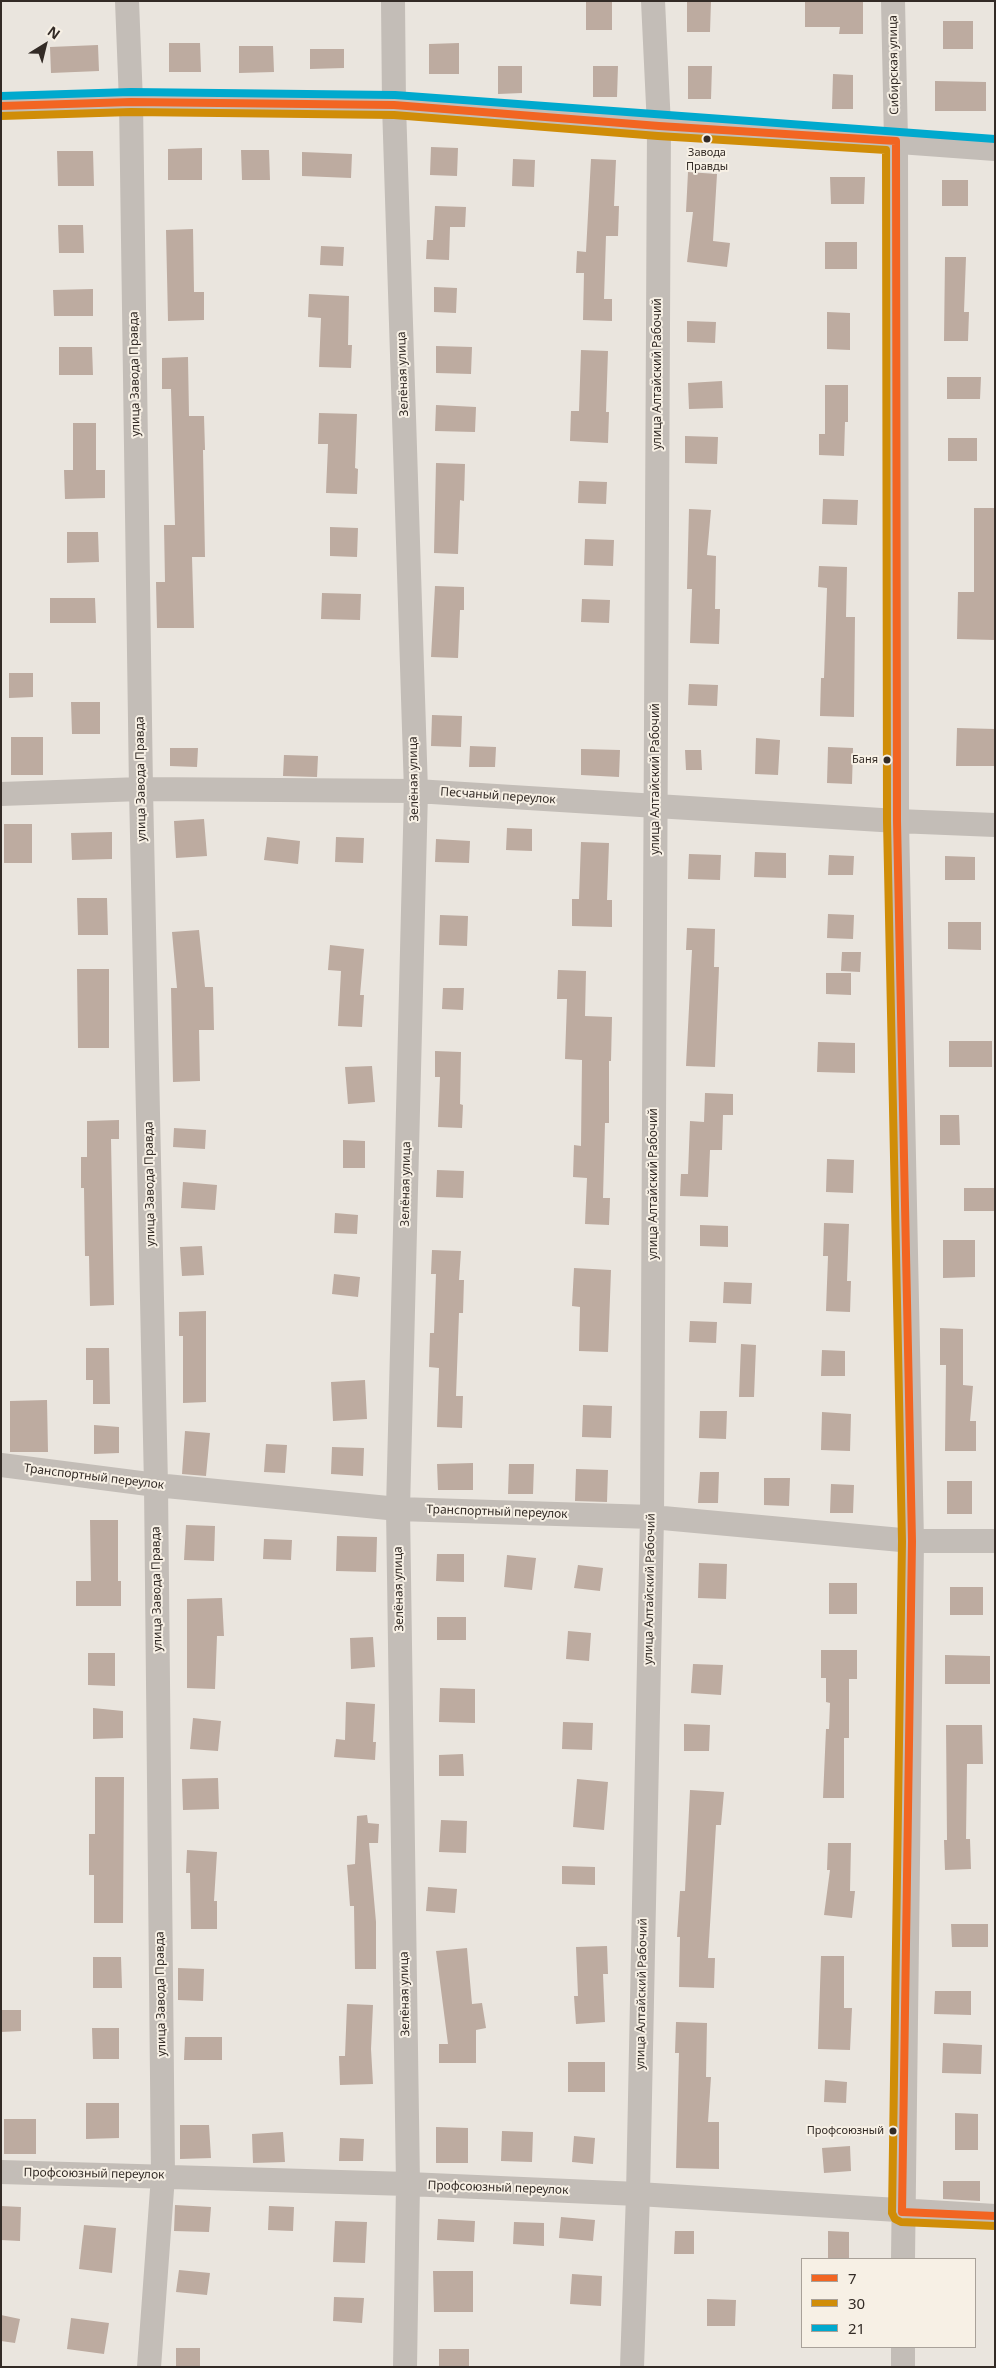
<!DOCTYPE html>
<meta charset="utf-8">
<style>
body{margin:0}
#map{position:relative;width:996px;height:2368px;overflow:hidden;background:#eae5de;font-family:"Noto Sans",sans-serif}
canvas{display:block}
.frame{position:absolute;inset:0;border:2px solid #332b26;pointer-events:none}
.legend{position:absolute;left:801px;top:2258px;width:175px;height:90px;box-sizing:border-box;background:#f7f0e5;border:1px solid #a9a199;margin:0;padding:6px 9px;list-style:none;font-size:15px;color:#332b26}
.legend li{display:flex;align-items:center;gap:10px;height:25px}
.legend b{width:25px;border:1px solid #a9a199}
.north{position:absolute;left:20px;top:20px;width:50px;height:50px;-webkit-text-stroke:4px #f7f0e5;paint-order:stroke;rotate:36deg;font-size:14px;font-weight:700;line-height:20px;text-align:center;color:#332b26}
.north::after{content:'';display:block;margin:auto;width:18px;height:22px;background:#332b26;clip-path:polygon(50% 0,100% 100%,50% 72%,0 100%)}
</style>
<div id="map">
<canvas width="996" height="2368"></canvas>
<div class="frame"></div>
<ul class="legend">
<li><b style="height:6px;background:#f26522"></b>7</li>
<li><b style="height:6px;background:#d08d08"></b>30</li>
<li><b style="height:6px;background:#00a9ce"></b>21</li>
</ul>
<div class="north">N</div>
</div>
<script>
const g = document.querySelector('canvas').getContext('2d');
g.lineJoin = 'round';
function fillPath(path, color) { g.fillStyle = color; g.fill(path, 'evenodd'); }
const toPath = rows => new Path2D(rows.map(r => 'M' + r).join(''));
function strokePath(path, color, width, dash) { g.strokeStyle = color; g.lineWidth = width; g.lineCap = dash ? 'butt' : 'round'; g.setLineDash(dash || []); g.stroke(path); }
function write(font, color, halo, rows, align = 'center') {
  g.font = font + ' "Noto Sans",sans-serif'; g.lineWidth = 4; g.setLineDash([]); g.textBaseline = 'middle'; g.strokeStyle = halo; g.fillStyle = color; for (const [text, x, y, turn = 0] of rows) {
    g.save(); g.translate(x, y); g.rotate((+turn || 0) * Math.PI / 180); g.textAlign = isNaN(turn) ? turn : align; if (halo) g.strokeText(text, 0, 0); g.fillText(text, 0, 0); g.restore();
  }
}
fillPath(toPath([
 [586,1,612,1,612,30,586,30],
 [687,1,711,1,710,32,687,32],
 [805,1,863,1,863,34,839,34,840,27,805,27],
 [943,21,973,21,973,49,943,49],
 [169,43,200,43,201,72,169,72],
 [459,43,459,74,429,74,429,44],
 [98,45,99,71,51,73,50,47],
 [239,46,273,46,274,72,239,73],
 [310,49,344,49,344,68,310,69],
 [498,66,522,66,522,93,498,94],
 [593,66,618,66,617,97,593,97],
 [688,66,712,66,711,99,688,99],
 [833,74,853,75,853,109,832,109],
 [935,81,986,82,986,111,935,111],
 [431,147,458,148,457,176,430,175],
 [202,148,202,180,168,180,168,149],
 [241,150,269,150,270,180,242,180],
 [57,151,93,151,94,186,58,186],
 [302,152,352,154,351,178,302,176],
 [513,159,535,160,534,187,512,186],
 [591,159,616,160,614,206,619,206,618,236,606,236,604,299,612,299,612,321,583,320,584,273,576,273,577,251,586,252],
 [688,172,717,174,713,241,730,243,727,267,687,262,693,212,686,212],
 [830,177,865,177,864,204,831,204],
 [942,180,968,180,968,206,942,206],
 [435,206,466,207,465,227,450,227,449,260,426,259,427,240,433,240],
 [58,225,83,225,84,253,59,253],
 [193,229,194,292,204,292,204,320,168,321,166,230],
 [825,242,857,242,857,269,825,269],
 [321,246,344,247,343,266,320,265],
 [945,257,966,257,964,312,969,312,968,341,944,341],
 [434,287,457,288,456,313,434,312],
 [93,289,93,316,54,316,53,290],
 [309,294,349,296,348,345,352,345,351,368,319,367,321,318,308,317],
 [827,312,850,313,850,350,827,349],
 [687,321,716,322,715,343,687,342],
 [436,346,472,347,471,374,436,373],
 [59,347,92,347,93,375,59,375],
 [581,350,608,351,606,412,609,412,608,443,570,441,571,411,579,411],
 [188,357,189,416,204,416,205,450,203,450,205,557,192,557,194,628,157,628,156,582,165,582,164,525,175,525,171,389,162,389,162,358],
 [947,377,981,377,980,399,947,399],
 [722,381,723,408,689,409,688,383],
 [825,385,848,385,848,422,845,422,844,456,819,455,819,434,825,434],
 [436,405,476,407,475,432,435,431],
 [319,413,357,414,355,468,358,469,357,494,326,493,328,444,318,444],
 [73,423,96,423,96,470,105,470,105,498,65,499,64,470,73,470],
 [685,436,718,437,717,464,685,463],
 [948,438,977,438,977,461,948,461],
 [436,463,465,464,464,501,460,500,458,554,434,553],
 [579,481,607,482,606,504,578,503],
 [823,499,858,500,857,525,822,524],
 [974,508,995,508,995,640,957,639,958,592,974,592],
 [689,509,711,510,707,555,716,556,715,609,720,609,719,644,690,643,692,589,687,589],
 [330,527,358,528,357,557,330,556],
 [67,532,98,532,99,562,67,563],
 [585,539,614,540,613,566,584,565],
 [819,566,847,567,846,617,855,617,854,717,820,716,821,678,824,678,827,588,818,587],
 [435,586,464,587,464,610,460,610,458,658,431,657],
 [322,593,361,594,360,620,321,619],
 [50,598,95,598,96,623,50,623],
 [582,599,610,600,609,623,581,622],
 [9,673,33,673,33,697,9,698],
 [689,684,718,685,717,706,688,705],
 [71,702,100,702,100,734,72,734],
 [432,715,462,716,461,747,431,746],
 [957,728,995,729,995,766,956,766],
 [11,737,43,737,43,775,11,775],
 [756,738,780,740,778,775,755,774],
 [470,746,496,747,495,767,469,767],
 [828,747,853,748,852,784,827,783],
 [170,748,198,748,197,767,170,766],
 [581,749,620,750,619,777,581,775],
 [685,750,701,750,702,770,686,770],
 [284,755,318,756,317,777,283,776],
 [204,819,207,856,176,858,174,821],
 [4,824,32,824,32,863,4,863],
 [507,828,532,829,532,851,506,850],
 [112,832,112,859,72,860,71,833],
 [267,837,300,841,298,864,264,860],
 [336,837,364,838,363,863,335,862],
 [436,839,470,841,469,863,435,862],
 [581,842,609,843,607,900,612,900,612,927,572,926,572,899,579,899],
 [755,852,786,853,786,878,754,877],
 [689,854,721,855,720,880,688,879],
 [829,855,854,856,853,875,828,875],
 [945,856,975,857,975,880,945,880],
 [77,898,107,898,108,935,78,935],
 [828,914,854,915,853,939,827,938],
 [440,915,468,916,467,946,439,945],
 [948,922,981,922,981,950,948,949],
 [687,928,715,929,714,967,719,967,715,1067,686,1066,692,950,686,950],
 [199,930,205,987,213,987,214,1030,199,1030,200,1081,173,1082,171,988,177,988,172,932],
 [330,945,364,949,360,995,364,995,362,1027,338,1026,341,971,328,970],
 [842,952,861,952,860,972,841,971],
 [77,969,109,969,109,1048,78,1048],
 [558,970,586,971,585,1016,612,1017,611,1061,609,1061,609,1123,605,1123,603,1198,610,1198,609,1225,585,1224,587,1178,573,1177,574,1145,581,1146,582,1060,565,1059,567,999,557,999],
 [826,973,851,973,851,995,826,994],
 [443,988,464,988,463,1010,442,1009],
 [949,1041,992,1041,992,1067,949,1067],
 [818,1042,855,1043,855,1073,817,1072],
 [435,1051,461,1052,460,1104,463,1105,462,1128,438,1127,440,1077,435,1077],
 [372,1066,375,1102,348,1104,345,1067],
 [705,1093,733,1094,733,1115,723,1115,722,1150,710,1150,708,1197,680,1196,681,1174,688,1174,690,1121,704,1122],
 [940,1115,959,1115,960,1145,940,1145],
 [119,1120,119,1139,111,1139,114,1305,90,1306,89,1256,85,1256,84,1188,81,1188,81,1157,87,1157,87,1121],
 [174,1128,206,1130,205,1149,173,1147],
 [343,1140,365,1141,365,1168,343,1168],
 [827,1159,854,1160,853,1193,826,1192],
 [437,1170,464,1171,463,1198,436,1197],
 [183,1182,217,1185,215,1210,181,1208],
 [964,1188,995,1188,995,1211,964,1211],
 [335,1213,358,1215,357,1234,334,1233],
 [824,1223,849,1224,847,1281,851,1281,850,1312,826,1311,828,1256,823,1256],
 [700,1225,728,1226,728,1247,700,1246],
 [943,1240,975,1240,975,1277,943,1278],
 [202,1246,204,1275,182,1276,180,1247],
 [432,1250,461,1251,459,1280,464,1280,463,1313,459,1313,456,1396,463,1396,462,1428,437,1427,439,1368,429,1367,430,1333,434,1333,436,1274,431,1274],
 [574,1268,611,1270,608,1352,579,1351,580,1307,572,1306],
 [334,1274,360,1277,358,1297,332,1294],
 [724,1282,752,1283,751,1304,723,1303],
 [206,1311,206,1402,183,1403,183,1336,179,1336,179,1312],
 [690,1321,717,1322,716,1343,689,1342],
 [940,1328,963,1329,963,1385,973,1386,970,1421,976,1421,976,1451,945,1451,946,1365,940,1365],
 [741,1344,756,1345,754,1397,739,1397],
 [86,1348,109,1348,110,1404,93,1404,93,1380,86,1380],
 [822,1350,845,1351,845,1376,821,1376],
 [365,1380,367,1419,333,1421,331,1382],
 [47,1400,48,1452,10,1452,10,1401],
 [583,1405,612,1406,611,1438,582,1437],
 [700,1411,727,1411,726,1439,699,1438],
 [822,1412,851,1414,850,1451,821,1450],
 [94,1425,119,1427,119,1453,94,1454],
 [185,1431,210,1433,206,1476,182,1474],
 [266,1444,287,1445,285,1473,264,1472],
 [332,1447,364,1448,363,1476,331,1474],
 [473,1463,473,1490,438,1490,437,1464],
 [509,1464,534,1464,533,1494,508,1494],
 [576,1469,608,1470,607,1502,575,1501],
 [700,1472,719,1472,718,1503,698,1503],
 [764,1478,790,1478,789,1506,764,1505],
 [947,1481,972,1481,972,1514,947,1514],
 [831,1484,854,1485,853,1513,830,1513],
 [90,1520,118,1520,118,1581,121,1581,121,1606,76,1606,76,1581,91,1581],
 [186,1525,215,1526,214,1561,184,1560],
 [337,1536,377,1537,376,1572,336,1571],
 [264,1539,292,1540,291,1560,263,1559],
 [437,1554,464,1554,464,1582,436,1581],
 [507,1555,536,1558,532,1590,504,1587],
 [699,1563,727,1564,726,1599,698,1598],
 [578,1565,603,1568,600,1591,574,1588],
 [829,1583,857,1583,857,1614,829,1614],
 [950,1587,983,1587,983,1615,950,1615],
 [222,1598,224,1636,217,1636,215,1689,187,1688,187,1599],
 [437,1617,466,1617,466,1640,437,1640],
 [568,1631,591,1633,589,1661,566,1659],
 [373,1637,375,1667,351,1669,350,1638],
 [821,1650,857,1650,857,1679,849,1679,849,1738,844,1738,844,1798,823,1798,826,1729,829,1729,830,1703,826,1702,826,1678,821,1678],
 [88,1653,115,1653,115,1686,88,1685],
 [945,1655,990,1656,990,1684,945,1684],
 [693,1664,723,1665,721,1695,691,1693],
 [440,1688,475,1689,475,1723,439,1722],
 [346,1702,375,1704,373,1742,376,1742,375,1760,334,1757,336,1739,345,1740],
 [93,1708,123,1711,123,1738,93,1739],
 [193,1718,221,1721,218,1751,190,1749],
 [563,1722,593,1723,592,1750,562,1749],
 [684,1724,710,1725,709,1751,684,1751],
 [946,1725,982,1725,983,1764,967,1764,966,1839,970,1839,971,1869,945,1870,944,1840,947,1840],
 [463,1754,464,1776,439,1776,439,1755],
 [95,1777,124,1777,123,1923,94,1923,94,1875,89,1875,89,1834,95,1834],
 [218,1778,219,1809,183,1810,182,1779],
 [577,1779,608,1782,604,1830,573,1827],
 [690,1790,724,1792,721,1825,716,1825,708,1958,715,1958,714,1988,679,1987,680,1937,677,1937,680,1891,685,1891],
 [367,1815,368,1823,379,1824,378,1843,369,1843,376,1922,376,1969,355,1969,354,1906,350,1906,347,1865,355,1864,357,1816],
 [441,1820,467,1821,466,1853,439,1852],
 [828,1843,851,1843,850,1891,855,1891,852,1918,824,1915,830,1870,827,1870],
 [187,1850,217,1852,214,1901,217,1901,217,1929,191,1929,190,1873,186,1873],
 [562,1866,595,1867,595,1885,562,1884],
 [428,1887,457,1889,455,1913,426,1911],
 [951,1924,988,1924,988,1947,952,1947],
 [607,1946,608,1974,603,1974,605,2022,576,2024,574,1996,578,1996,576,1947],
 [467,1948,472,2004,482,2003,486,2028,476,2030,476,2063,439,2063,439,2044,448,2044,436,1951],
 [821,1956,844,1956,844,2008,852,2008,850,2050,818,2049],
 [93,1957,121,1957,122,1988,93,1988],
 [178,1968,204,1969,203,2001,178,2000],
 [935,1991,971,1991,971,2015,934,2014],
 [347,2004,373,2005,371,2049,373,2084,340,2085,339,2056,345,2056],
 [1,2010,21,2010,21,2031,1,2032],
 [676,2022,707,2023,706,2077,711,2077,708,2122,719,2122,719,2169,676,2168,679,2053,675,2053],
 [92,2028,119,2028,119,2059,93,2059],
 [185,2037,222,2037,222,2060,184,2060],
 [943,2043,982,2045,981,2074,942,2073],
 [568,2062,605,2062,605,2092,568,2092],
 [825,2080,847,2082,846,2103,824,2102],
 [86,2103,119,2103,119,2138,86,2139],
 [955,2113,978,2114,978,2150,955,2150],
 [4,2119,36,2119,36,2154,4,2154],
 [180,2125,209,2125,211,2158,180,2159],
 [436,2127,468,2128,468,2163,436,2163],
 [502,2131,533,2132,532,2162,501,2161],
 [283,2132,285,2162,253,2163,252,2134],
 [574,2136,595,2138,593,2164,572,2162],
 [340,2138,364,2139,363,2161,339,2161],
 [850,2146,851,2171,824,2173,822,2148],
 [943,2181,980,2181,980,2201,943,2199],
 [175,2205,211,2207,209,2232,174,2231],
 [1,2206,21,2207,20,2241,1,2240],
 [269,2206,294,2207,293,2231,268,2230],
 [561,2217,595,2220,593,2241,559,2238],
 [438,2219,475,2221,474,2242,437,2240],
 [335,2221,367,2222,365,2263,333,2262],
 [514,2222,544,2223,544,2246,513,2244],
 [84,2225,116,2228,112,2273,79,2269],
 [675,2231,694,2231,694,2254,674,2254],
 [828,2231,849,2232,849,2259,828,2259],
 [179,2270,210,2273,207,2295,176,2292],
 [433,2271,473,2271,473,2312,434,2312],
 [572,2274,602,2276,601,2306,570,2304],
 [334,2297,364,2298,362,2323,333,2321],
 [707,2299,736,2300,735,2326,707,2326],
 [1,2315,20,2319,15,2343,1,2341],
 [71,2318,109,2323,104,2354,67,2349],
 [176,2348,200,2348,200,2367,176,2367],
 [439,2349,469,2349,469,2367,439,2367]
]), '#bdaba0');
strokePath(toPath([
 [127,1,131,102,141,789,156,1485,163,2176,149,2367],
 [393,1,394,105,416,791,398,1509,408,2184,405,2367],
 [893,1,896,141,897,821,912,1541,903,2259],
 [1,106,131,102,394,105,995,149],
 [1,794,141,789,416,791,897,821,995,825],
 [1,1465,156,1485,398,1509,652,1517,912,1541,995,1541],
 [1,2172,408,2184,638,2194,995,2216],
 [903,2347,903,2367],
 [632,2367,638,2194,652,1517,659,126,653,1]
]), '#c3bdb7', 24);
strokePath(toPath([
 [1,106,131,102,394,105,659,126,896,141,897,821,912,1541,902,2212,995,2216]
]), '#f26522', 8);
strokePath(toPath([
 [1,116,131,112,394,115,658,136,886,150,887,821,902,1541,892,2213,895,2219,901,2222,995,2226]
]), '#d08d08', 8);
strokePath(toPath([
 [1,96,131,92,395,95,995,139]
]), '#00a9ce', 8);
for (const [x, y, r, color] of [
 [707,139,4.5,"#332b26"],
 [887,760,4.5,"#332b26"],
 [893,2131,4.5,"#332b26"]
]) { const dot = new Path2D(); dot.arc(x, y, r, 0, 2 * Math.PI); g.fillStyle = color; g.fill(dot); strokePath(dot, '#f7f0e5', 2); }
write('11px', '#332b26', '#f7f0e5', [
 ["Завода",707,153,"center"],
 ["Правды",707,167,"center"],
 ["Баня",878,760],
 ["Профсоюзный",884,2131]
], 'right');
write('12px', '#332b26', '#f7f0e5', [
 ["Сибирская улица",894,65,-91],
 ["улица Завода Правда",135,374,-91],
 ["Зелёная улица",403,374,-92],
 ["улица Алтайский Рабочий",658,374,-90],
 ["улица Завода Правда",141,779,-91],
 ["Зелёная улица",414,779,-91],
 ["улица Алтайский Рабочий",656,779,-90],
 ["Песчаный переулок",498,796,4],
 ["улица Завода Правда",150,1184,-91],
 ["Зелёная улица",406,1184,-89],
 ["улица Алтайский Рабочий",654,1184,-90],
 ["Транспортный переулок",94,1477,7],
 ["Транспортный переулок",497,1512,2],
 ["улица Завода Правда",157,1589,-91],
 ["Зелёная улица",399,1589,-91],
 ["улица Алтайский Рабочий",650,1589,-89],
 ["улица Завода Правда",161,1994,-91],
 ["Зелёная улица",405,1994,-91],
 ["улица Алтайский Рабочий",642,1994,-89],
 ["Профсоюзный переулок",94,2174,1],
 ["Профсоюзный переулок",498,2188,2]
]);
</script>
